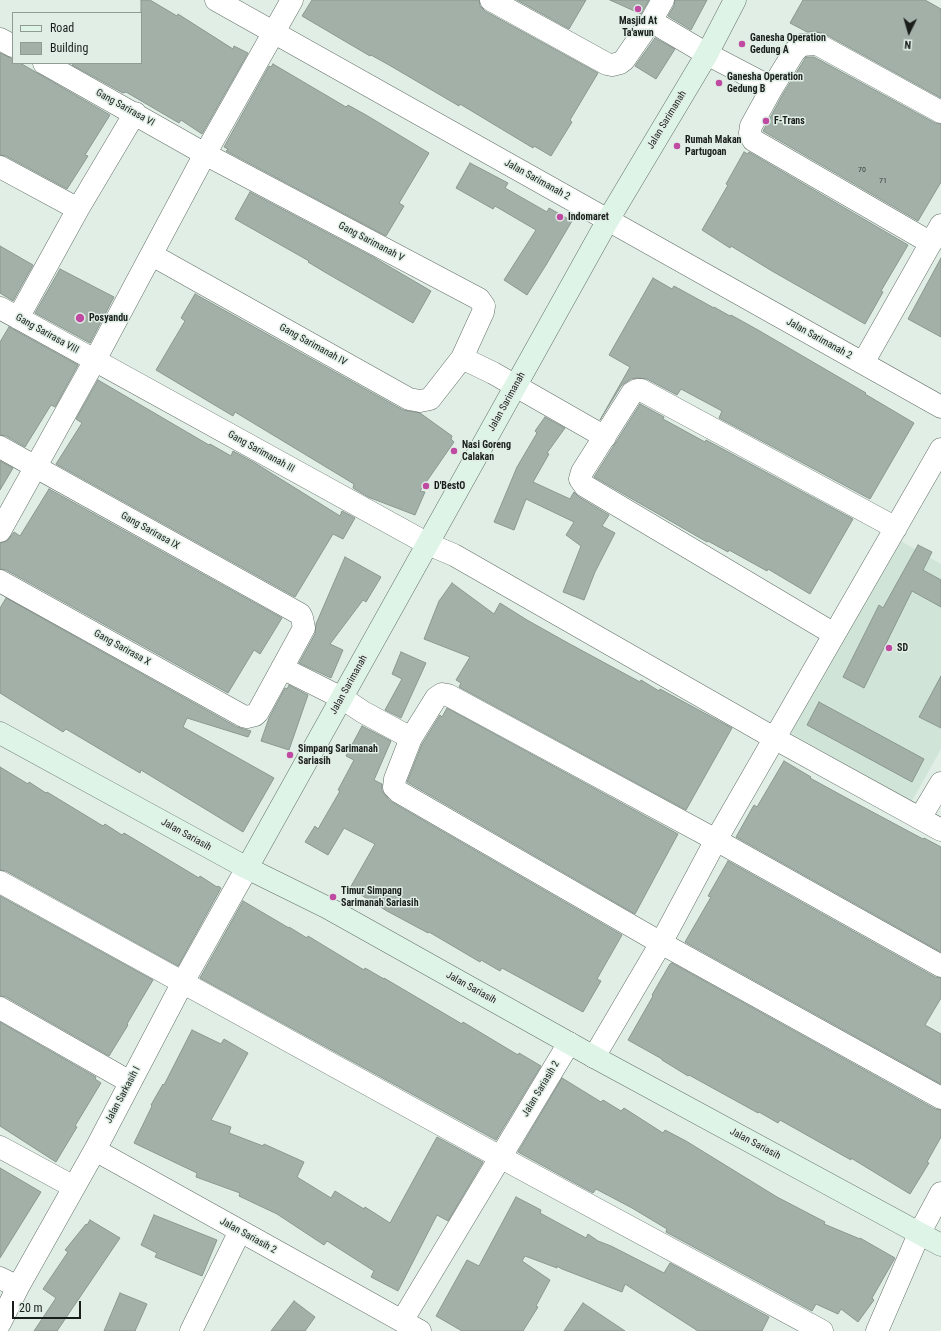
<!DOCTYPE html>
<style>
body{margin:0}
#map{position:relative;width:941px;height:1331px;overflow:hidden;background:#e0eee5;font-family:"Roboto Condensed",sans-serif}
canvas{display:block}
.legend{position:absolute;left:12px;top:12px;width:130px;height:52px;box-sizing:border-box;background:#e0eee5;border:1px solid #909b94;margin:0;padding:5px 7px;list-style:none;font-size:12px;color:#191e1b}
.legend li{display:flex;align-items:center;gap:8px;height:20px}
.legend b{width:20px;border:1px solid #909b94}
.north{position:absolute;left:889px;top:12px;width:40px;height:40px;-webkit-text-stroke:3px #e0eee5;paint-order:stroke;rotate:185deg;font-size:11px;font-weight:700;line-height:16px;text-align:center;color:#191e1b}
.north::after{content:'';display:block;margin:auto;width:14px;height:18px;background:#191e1b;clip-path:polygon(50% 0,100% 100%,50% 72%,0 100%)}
.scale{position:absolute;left:12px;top:1301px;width:69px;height:18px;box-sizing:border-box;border:2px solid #191e1b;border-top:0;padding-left:5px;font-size:12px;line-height:14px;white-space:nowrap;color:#191e1b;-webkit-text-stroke:3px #e0eee5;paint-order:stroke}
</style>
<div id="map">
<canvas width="941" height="1331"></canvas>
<ul class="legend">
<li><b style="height:5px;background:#ddf4e7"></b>Road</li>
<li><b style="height:11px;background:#a3b0a8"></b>Building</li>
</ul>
<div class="north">N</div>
<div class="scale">20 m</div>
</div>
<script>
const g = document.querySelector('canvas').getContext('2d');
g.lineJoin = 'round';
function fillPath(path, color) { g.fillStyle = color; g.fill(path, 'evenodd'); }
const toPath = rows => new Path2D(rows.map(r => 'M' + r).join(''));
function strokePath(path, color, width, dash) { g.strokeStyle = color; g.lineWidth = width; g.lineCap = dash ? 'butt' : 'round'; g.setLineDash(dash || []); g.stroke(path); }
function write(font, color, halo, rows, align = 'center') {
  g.font = font + ' "Roboto Condensed",sans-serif'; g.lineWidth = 3; g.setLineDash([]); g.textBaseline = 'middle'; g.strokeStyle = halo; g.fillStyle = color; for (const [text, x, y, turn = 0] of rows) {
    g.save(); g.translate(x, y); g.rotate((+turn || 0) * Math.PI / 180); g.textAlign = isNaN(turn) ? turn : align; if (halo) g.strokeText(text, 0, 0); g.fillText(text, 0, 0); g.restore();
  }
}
fillPath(toPath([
 [899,540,941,564,941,749,912,801,790,733]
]), '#d0e5d8');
const building = toPath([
 [141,0,150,0,177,16,178,14,233,49,234,46,248,53,202,134,181,120,179,123,126,92,123,93,72,65,73,63,141,63,141,0],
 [312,0,479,0,480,6,485,11,598,73,570,120,572,122,551,156,534,146,533,148,460,104,459,106,389,65,371,55,370,56,302,16,312,0],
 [517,0,586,0,569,29,517,0],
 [610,0,649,0,641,14,610,0],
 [675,0,707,0,691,30,668,16,674,6,675,0],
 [803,0,925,0,941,9,941,98,823,33,816,32,807,32,790,23,803,0],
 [655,38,675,49,656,79,635,66,655,38],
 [0,53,13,59,13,63,20,63,110,115,85,155,88,156,67,189,6,156,0,155,0,53],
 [806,57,814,57,935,123,941,124,941,182,918,221,763,131,783,94,806,57],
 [273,64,346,107,348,105,366,115,429,153,399,203,404,206,386,236,226,151,228,149,224,147,269,66,271,67,273,64],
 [744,152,748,154,749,152,908,245,881,291,883,292,865,324,772,271,731,246,730,248,702,230,728,185,726,184,744,152],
 [470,163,508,183,505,188,547,212,549,208,572,221,546,265,527,295,504,280,536,230,495,206,493,209,456,188,470,163],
 [250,192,373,257,431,291,413,323,328,274,308,262,309,261,235,219,250,192],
 [0,246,33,265,13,301,0,293,0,246],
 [941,258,941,337,908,319,941,258],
 [60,269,114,297,90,343,35,313,60,269],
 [653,278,672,289,674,286,714,308,714,307,730,316,731,315,758,330,866,393,865,394,914,423,870,499,719,418,722,411,681,389,677,395,647,379,637,378,631,379,621,386,600,420,630,367,609,355,653,278],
 [195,294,403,410,420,413,452,436,451,439,454,442,420,491,425,492,415,515,368,497,353,488,354,484,235,412,233,416,156,370,185,321,181,318,195,294],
 [9,327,78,365,55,407,51,405,25,447,6,436,0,435,0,342,9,327],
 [98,380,209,445,210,444,231,456,233,451,255,463,340,516,342,511,355,518,343,539,333,534,295,597,56,464,82,423,76,419,98,380],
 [640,404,664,417,663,419,705,442,706,440,853,519,810,594,768,569,767,571,729,550,728,552,708,541,707,542,594,477,640,404],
 [545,417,565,428,547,453,549,454,533,482,570,499,574,492,579,497,609,515,602,526,615,533,595,572,584,600,563,592,581,546,566,535,574,522,526,499,514,530,494,522,517,467,537,433,535,431,545,417],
 [0,461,13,468,0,490,0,461],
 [49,489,282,618,260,654,254,650,228,693,6,570,0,569,0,543,7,541,14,532,20,536,49,489],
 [918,545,932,552,923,570,941,580,941,607,912,591,864,688,843,677,879,605,883,608,918,545],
 [345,557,381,577,366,602,363,600,330,644,343,650,331,678,299,663,315,634,316,624,345,557],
 [452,583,494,614,500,603,527,620,568,643,640,682,641,680,659,691,660,689,732,728,686,810,459,687,461,683,456,680,470,657,424,639,439,601,452,583],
 [6,598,237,727,251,731,248,737,187,718,183,727,274,778,243,832,141,770,140,773,66,729,63,732,0,693,0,608,6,598],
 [401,652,426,663,401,718,385,710,402,679,392,674,401,652],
 [941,676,941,728,919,717,941,676],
 [289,685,308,695,289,750,261,741,269,718,285,688,287,689,289,685],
 [819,702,924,759,912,782,807,725,819,702],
 [447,708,678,834,635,914,407,782,422,744,440,715,442,717,447,708],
 [362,726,391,741,374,780,382,784,382,791,390,801,622,935,597,979,601,981,583,1012,502,968,500,971,481,960,480,962,429,932,428,933,387,911,350,888,375,844,344,828,328,855,305,842,315,826,318,829,340,791,338,790,354,760,346,756,362,726],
 [784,761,811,777,810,778,852,801,923,839,924,838,941,847,941,952,736,837,754,805,757,807,784,761],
 [0,767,28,784,29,782,46,793,47,792,103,826,105,824,122,835,124,833,199,878,200,876,217,887,218,886,221,888,178,966,6,871,0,870,0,767],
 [728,861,935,977,941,978,941,998,925,1025,941,1034,941,1084,685,942,711,897,708,896,728,861],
 [0,896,153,980,127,1024,128,1025,109,1056,6,997,0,996,0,896],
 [243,901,289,928,289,927,307,938,308,936,364,970,365,968,384,979,384,978,462,1024,463,1022,518,1055,519,1053,541,1066,496,1140,200,978,243,901],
 [672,963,935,1109,941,1110,941,1137,927,1162,929,1163,910,1194,851,1158,851,1160,780,1120,778,1123,759,1112,758,1113,689,1075,688,1076,662,1060,662,1059,628,1040,653,996,652,995,670,964,672,963],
 [0,1022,96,1077,95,1079,101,1083,75,1126,77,1127,56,1162,0,1126,0,1022],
 [192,1030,221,1044,224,1039,248,1053,211,1120,231,1127,229,1133,263,1146,264,1144,304,1162,297,1177,331,1198,335,1191,364,1209,365,1207,390,1223,437,1137,483,1162,448,1221,437,1215,398,1291,371,1277,374,1271,327,1241,324,1245,277,1214,239,1196,240,1193,196,1177,197,1173,134,1143,152,1106,151,1105,163,1084,164,1085,192,1030],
 [562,1078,601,1102,603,1100,621,1111,624,1108,663,1133,665,1130,686,1141,777,1197,825,1222,824,1224,860,1239,860,1238,895,1258,872,1298,874,1300,858,1322,841,1309,838,1314,816,1304,812,1311,666,1232,667,1229,632,1208,596,1189,593,1193,518,1152,562,1078],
 [0,1168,41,1192,0,1258,0,1168],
 [516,1197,541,1210,540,1213,586,1238,588,1234,598,1241,611,1246,664,1273,670,1263,769,1317,762,1331,698,1331,625,1284,622,1292,562,1269,557,1266,557,1268,525,1256,522,1261,550,1280,536,1306,538,1307,523,1331,462,1331,436,1316,467,1260,479,1266,516,1197],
 [154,1215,217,1240,202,1276,155,1257,157,1253,141,1245,154,1215],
 [90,1220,120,1238,57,1331,34,1331,56,1298,43,1289,68,1252,65,1250,86,1224,87,1225,90,1220],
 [120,1293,147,1304,135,1331,104,1331,120,1293],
 [294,1301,315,1317,305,1331,271,1331,294,1301],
 [583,1303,625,1331,564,1331,583,1303]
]);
fillPath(building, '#a3b0a8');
strokePath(building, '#8b9890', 1);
const street = toPath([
 [216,0,941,407],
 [491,0,607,64,612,65,620,63,624,60,651,21,663,0],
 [651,21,707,54,772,88],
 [0,39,13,46],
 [44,63,205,154,479,299,484,306,483,312,462,358,430,399,420,401,409,399,152,255],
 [0,167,78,209],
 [931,243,753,140,750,133,751,126,772,88,794,52,801,45,817,44,941,112],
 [0,308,428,544,454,555,774,738,941,830],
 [18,318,78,209,135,113],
 [462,358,493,373,605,437],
 [863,363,941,225],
 [0,447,300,614,302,618,304,628,258,712,255,715,247,717,243,716,0,581],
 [0,531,95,360,205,154,292,0],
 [834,634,585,486,580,479,582,472,632,393,637,390,641,390,896,528],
 [282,668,342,698,363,712,411,738],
 [920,818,941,783],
 [0,882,500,1157,822,1331],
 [941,966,716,840,448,695,442,694,436,698,411,738,395,779,394,787,399,792,661,943,941,1098],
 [0,1008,130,1082],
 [594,1057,661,943,716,840,941,449],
 [0,1147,74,1187],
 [95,1150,420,1331],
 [0,1278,18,1287],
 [402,1321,569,1043],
 [0,1323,18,1287,95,1150,183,982,247,868],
 [191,1331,240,1231],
 [877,1331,919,1234,941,1193]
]);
const secondary = toPath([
 [0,733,247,868,328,908,594,1057,941,1245],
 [247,868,608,220,707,54,735,0]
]);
strokePath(street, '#647069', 23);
strokePath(secondary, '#647069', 23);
strokePath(street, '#fff', 22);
strokePath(secondary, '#ddf4e7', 22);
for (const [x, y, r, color] of [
 [638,9,4,"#c04aa2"],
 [742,44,4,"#c04aa2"],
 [719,83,4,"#c04aa2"],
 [766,121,4,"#c04aa2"],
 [677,146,4,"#c04aa2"],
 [560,217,4,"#c04aa2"],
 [80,318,5,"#c04aa2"],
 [454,451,4,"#c04aa2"],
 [426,486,4,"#c04aa2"],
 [889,648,4,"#c04aa2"],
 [290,755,4,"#c04aa2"],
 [333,897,4,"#c04aa2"]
]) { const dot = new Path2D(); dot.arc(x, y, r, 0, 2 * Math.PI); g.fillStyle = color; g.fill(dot); strokePath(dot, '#e0eee5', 1.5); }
write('8px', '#3c423e', null, [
 ["70",862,170],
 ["71",883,181]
]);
write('bold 10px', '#191e1b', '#e0eee5', [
 ["Masjid At",638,21,"center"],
 ["Ta'awun",638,33,"center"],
 ["Ganesha Operation",750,38],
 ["Gedung A",750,50],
 ["Ganesha Operation",727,77],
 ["Gedung B",727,89],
 ["F-Trans",774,121],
 ["Rumah Makan",685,140],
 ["Partugoan",685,152],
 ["Indomaret",568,217],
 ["Posyandu",89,318],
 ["Nasi Goreng",462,445],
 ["Calakan",462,457],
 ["D'BestO",434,486],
 ["SD",897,648],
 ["Simpang Sarimanah",298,749],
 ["Sariasih",298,761],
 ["Timur Simpang",341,891],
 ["Sarimanah Sariasih",341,903]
], 'left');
write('10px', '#191e1b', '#e0eee5', [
 ["Gang Sarirasa VI",125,108,29],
 ["Jalan Sarimanah",667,120,-59],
 ["Jalan Sarimanah 2",537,180,29],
 ["Gang Sarimanah V",371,242,28],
 ["Gang Sarirasa VIII",47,334,29],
 ["Jalan Sarimanah 2",819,339,29],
 ["Gang Sarimanah IV",313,345,29],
 ["Jalan Sarimanah",507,402,-61],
 ["Gang Sarimanah III",261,452,29],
 ["Gang Sarirasa IX",150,531,29],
 ["Gang Sarirasa X",122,648,29],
 ["Jalan Sarimanah",349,685,-61],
 ["Jalan Sariasih",186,835,29],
 ["Jalan Sariasih",471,988,29],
 ["Jalan Sariasih 2",541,1089,-59],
 ["Jalan Sarkasih I",123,1095,-62],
 ["Jalan Sariasih",755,1144,28],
 ["Jalan Sariasih 2",248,1236,29]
]);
</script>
